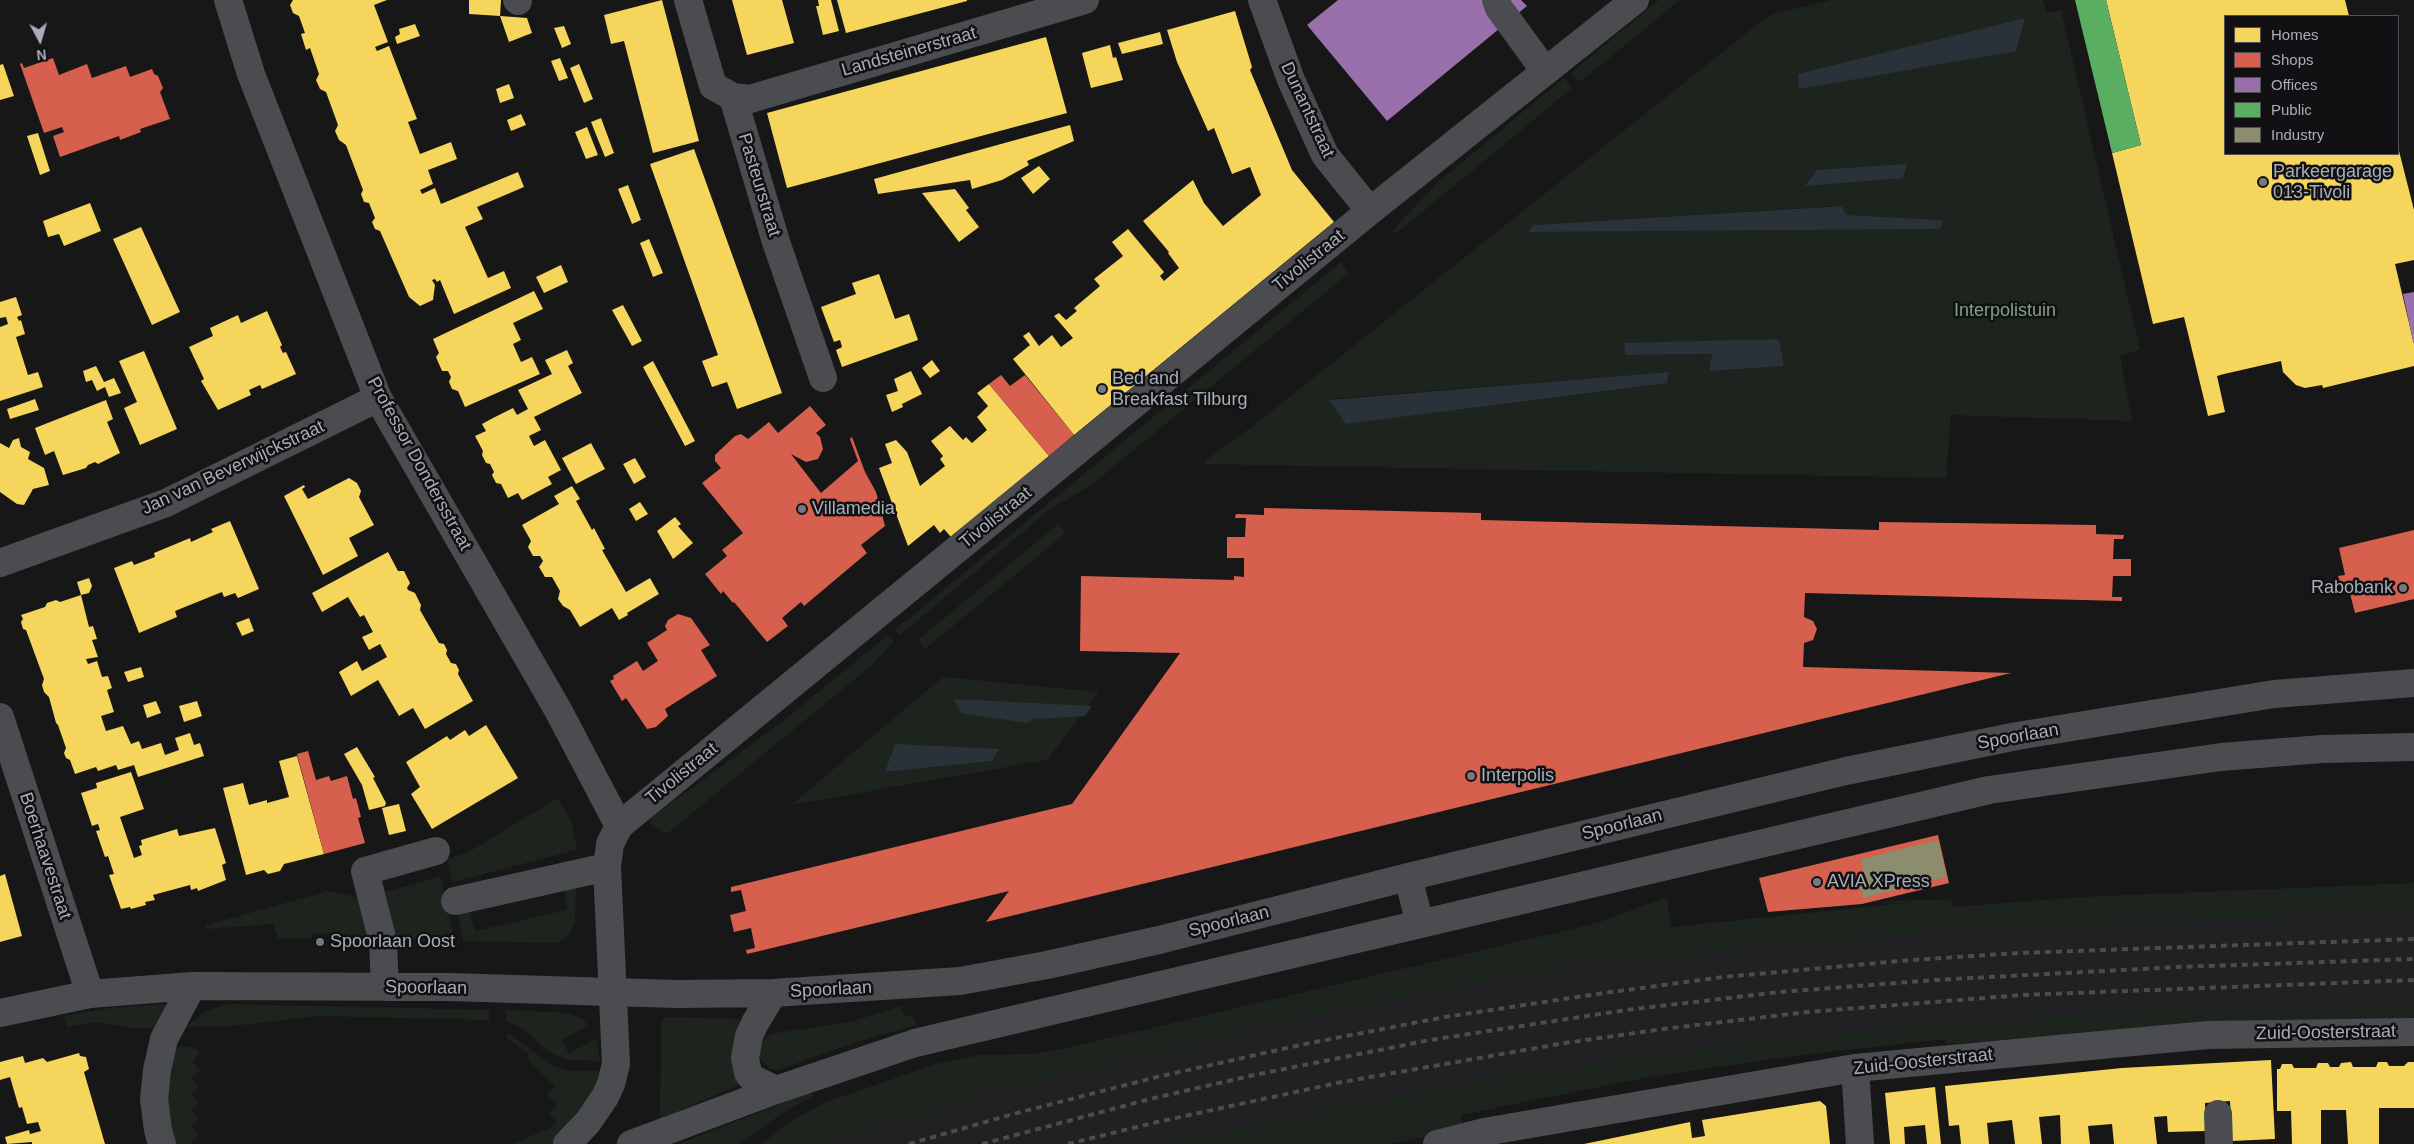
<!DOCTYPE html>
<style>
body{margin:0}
#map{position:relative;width:2414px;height:1144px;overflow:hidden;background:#171717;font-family:Arial,sans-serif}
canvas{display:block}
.legend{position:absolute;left:2224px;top:15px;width:175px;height:140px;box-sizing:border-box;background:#111113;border:1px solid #4d4f55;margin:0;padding:6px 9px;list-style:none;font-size:15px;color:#a8adb8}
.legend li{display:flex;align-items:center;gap:10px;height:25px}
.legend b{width:25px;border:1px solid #4d4f55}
.north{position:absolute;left:15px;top:15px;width:50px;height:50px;-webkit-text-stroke:4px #111113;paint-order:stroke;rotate:174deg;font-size:14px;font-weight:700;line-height:20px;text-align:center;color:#a8adb8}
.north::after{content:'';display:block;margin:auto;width:18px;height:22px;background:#a8adb8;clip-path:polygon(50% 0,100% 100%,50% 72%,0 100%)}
</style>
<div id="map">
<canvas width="2414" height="1144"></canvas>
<ul class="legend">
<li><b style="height:14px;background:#f6d55c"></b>Homes</li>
<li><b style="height:14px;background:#d6604d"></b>Shops</li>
<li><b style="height:14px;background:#9970ab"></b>Offices</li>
<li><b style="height:14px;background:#5aae61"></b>Public</li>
<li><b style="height:14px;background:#8c8c6e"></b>Industry</li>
</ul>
<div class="north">N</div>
</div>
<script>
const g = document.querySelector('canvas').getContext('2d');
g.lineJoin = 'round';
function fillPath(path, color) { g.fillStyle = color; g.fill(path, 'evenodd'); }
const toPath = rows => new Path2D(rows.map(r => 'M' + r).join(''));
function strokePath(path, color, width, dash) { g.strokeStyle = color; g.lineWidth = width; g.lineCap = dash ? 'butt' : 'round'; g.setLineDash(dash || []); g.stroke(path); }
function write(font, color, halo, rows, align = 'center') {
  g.font = font + ' Arial,sans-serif'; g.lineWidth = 5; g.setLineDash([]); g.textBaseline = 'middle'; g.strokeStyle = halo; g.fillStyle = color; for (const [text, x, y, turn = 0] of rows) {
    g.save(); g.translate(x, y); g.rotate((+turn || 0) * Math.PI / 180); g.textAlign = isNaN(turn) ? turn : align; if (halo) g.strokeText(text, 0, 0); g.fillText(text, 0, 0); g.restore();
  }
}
fillPath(toPath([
 [2414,913,2414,1002,2060,1015,1810,1035,1672,1051,1516,1074,1344,1105,1163,1144,829,1144,969,1101,991,1090,1015,1088,1239,1035,1259,1024,1279,1024,1490,981,1561,970,1579,964,1663,959,1739,950,1760,943,1787,945,1960,931,2018,923,2080,924,2289,918,2304,915]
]), '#212123');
fillPath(toPath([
 [1659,0,1680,0,1580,82,1571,73],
 [1831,0,2043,0,2047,13,2061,10,2140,350,2120,355,2132,421,1951,415,1946,478,1204,464,1206,462,1203,462,1253,426,1759,23,1773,14],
 [1832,206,1842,206,1846,215,1943,220,1939,229,1529,232,1533,225],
 [1779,339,1784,366,1710,371,1712,354,1625,355,1624,344],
 [1669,372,1666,383,1346,424,1330,399],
 [1564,78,1572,88,1397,233,1392,231,1436,184],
 [1341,262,1349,273,1090,486,1049,510,900,635,895,630],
 [1058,524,1066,533,925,649,918,640],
 [888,635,894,641,872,665,669,832,663,832,651,823,650,819,659,812,782,722],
 [943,677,1099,692,1047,760,791,805],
 [999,749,992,761,885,772],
 [558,798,571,820,577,850,452,882,447,859,467,853],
 [440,877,455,941,391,939,381,893],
 [2414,883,2414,913,2304,915,2289,918,2080,924,2018,923,1960,931,1787,945,1760,943,1739,950,1663,959,1579,964,1561,970,1490,981,1279,1024,1259,1024,1239,1035,1015,1088,991,1090,969,1101,829,1144,761,1144,793,1120,826,1102,936,1064,980,1055,1031,1054,1058,1050,1597,923,1667,897,1671,927,1906,903,1868,902,1951,899,1953,907,2081,897],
 [576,885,575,922,570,934,561,941,555,943,463,941,457,912,469,909,475,931,567,910,564,888],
 [328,891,362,898,373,940,339,939,335,934,314,933,310,939,278,938,273,924,207,929,205,927,207,925],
 [2414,1002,2414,1022,2051,1036,1947,1044,1946,1039,1794,1056,1650,1077,1461,1115,1464,1129,1389,1144,1163,1144,1344,1105,1516,1074,1672,1051,1810,1035,2060,1015],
 [163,1004,168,1006,159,1029,130,1028,95,1022,67,1027,64,1016,111,1008],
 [233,1004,489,1010,489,1020,319,1016,223,1027,186,1027,203,1013,222,1005],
 [901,1006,905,1016,912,1015,916,1025,854,1043,778,1070,770,1069,759,1058,761,1043,770,1034,854,1021],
 [506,1010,568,1013,582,1019,588,1025,562,1040,569,1054,596,1038,600,1061,569,1060,552,1054,522,1028,506,1021],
 [666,1017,739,1019,741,1024,733,1048,741,1084,660,1119,661,1022],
 [508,1033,553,1066,570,1071,599,1071,596,1090,555,1144,512,1144,548,1129,557,1122,549,1113,557,1105,547,1095,555,1087,529,1060,527,1053,507,1038],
 [174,1047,194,1047,200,1053,192,1062,200,1070,191,1078,200,1086,191,1094,199,1102,191,1110,199,1118,191,1126,199,1135,191,1142,192,1144,174,1144,160,1100],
 [811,1092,813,1096,787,1110,739,1144,679,1144]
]), '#1d241e');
fillPath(toPath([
 [2025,18,2016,51,1799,89,1798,74],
 [1907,164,1903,178,1805,186,1817,170],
 [1842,206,1846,215,1943,220,1940,229,1528,232,1533,225],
 [1779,339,1784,366,1709,371,1712,354,1625,355,1624,343],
 [1669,372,1667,383,1346,424,1329,400],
 [953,699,1092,706,1085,716,1034,719,1027,723,961,713],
 [895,744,999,749,992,761,885,772]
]), '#2a3239');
fillPath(toPath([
 [293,0,387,0,374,5,388,42,375,47,377,51,389,46,417,119,408,122,420,154,451,142,457,159,428,170,433,184,420,190,422,194,435,188,441,204,518,172,524,187,477,207,483,219,465,227,488,278,504,271,511,288,454,314,440,280,437,282,435,279,432,280,435,285,433,300,420,306,409,297,380,231,375,229,372,222,375,218,369,203,364,202,361,194,363,190,346,145,339,140,335,131,338,125,326,92,320,89,316,80,319,74,310,48,306,50,301,34,305,33,299,16,293,13,290,5],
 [469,0,501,0,500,16,469,14],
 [662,0,699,141,653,153,624,41,611,44,604,15],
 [732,0,782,0,794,43,747,55],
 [818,0,831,0,839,31,823,35,816,6,819,6],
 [837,0,967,0,967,1,846,33],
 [2106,0,2345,0,2349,16,2225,16,2225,154,2398,154,2398,147,2414,210,2414,260,2395,264,2414,344,2414,366,2323,388,2322,385,2305,388,2296,385,2283,372,2281,361,2224,374,2217,376,2225,412,2208,416,2184,317,2153,324,2112,153,2141,145],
 [1235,11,1252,67,1250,70,1292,170,1334,222,1074,435,1013,359,1030,345,1023,336,1029,332,1039,346,1052,335,1061,347,1073,338,1054,316,1059,313,1066,320,1077,311,1074,308,1100,286,1094,279,1123,256,1112,242,1128,229,1164,272,1160,276,1164,281,1179,268,1168,253,1169,252,1143,221,1193,180,1204,203,1223,226,1261,195,1250,167,1232,174,1214,128,1208,131,1177,62,1167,30],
 [500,16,527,18,532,33,509,42],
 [415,24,420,36,397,44,395,37,400,34,399,29],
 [564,26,571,44,562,48,554,28],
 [1160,32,1163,44,1122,54,1118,43],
 [1046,37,1067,113,787,188,767,113],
 [1110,45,1113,58,1116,57,1123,80,1091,88,1082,53],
 [560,58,568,78,559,81,551,61],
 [3,64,14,96,0,100,0,65],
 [579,64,593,99,584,103,570,68],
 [509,84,514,98,500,103,496,89],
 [521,114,526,125,511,131,507,120],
 [601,118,614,153,605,157,591,122],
 [1070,125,1074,141,1027,161,1029,165,1002,180,972,189,970,180,878,194,874,179],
 [587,127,598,155,586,159,575,132],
 [38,133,50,171,40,175,27,136],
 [694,149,782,393,737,409,727,382,712,387,702,361,718,355,650,164],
 [1039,166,1050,179,1033,194,1021,178],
 [628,185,641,220,632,224,618,189],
 [955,189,969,208,966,210,979,227,959,242,922,193],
 [90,203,101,231,64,246,59,234,48,237,43,221],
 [141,227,180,312,152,325,113,239],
 [649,239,663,273,653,277,640,243],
 [561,265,568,282,544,293,536,277],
 [879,274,895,319,909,314,918,340,842,367,836,350,842,347,840,340,834,342,821,307,856,294,852,283],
 [534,291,543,309,513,323,521,340,513,344,521,362,532,357,540,374,465,407,458,391,452,389,449,382,451,377,448,371,442,371,436,357,439,353,433,339],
 [16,297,22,315,17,317,19,321,21,320,25,334,16,337,28,375,38,372,43,387,0,401,0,327,8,324,6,317,0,318,0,302],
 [623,305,642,341,632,346,612,310],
 [267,311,282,345,280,347,283,353,286,352,296,374,262,389,260,385,249,390,251,395,218,410,201,381,204,379,189,347,213,336,210,328,238,315,241,323],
 [567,350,573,363,568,366,582,393,534,417,541,430,529,436,534,446,545,440,561,470,548,477,552,484,522,500,518,493,508,498,501,484,496,483,492,475,494,472,490,464,486,463,482,455,483,451,475,436,486,431,482,424,493,418,513,408,517,415,528,409,518,390,552,374,545,360],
 [144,351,177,429,140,445,124,408,137,402,119,361],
 [932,360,940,371,930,378,922,368],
 [653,361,695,441,685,446,643,367],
 [96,366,104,382,114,378,121,393,109,397,105,387,97,391,92,380,86,382,83,371],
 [911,371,922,394,902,404,903,407,892,412,886,395,898,391,894,379],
 [989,384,1049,456,951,537,944,529,940,533,934,525,908,546,879,468,892,463,885,444,896,440,907,452,920,486,945,466,940,459,943,456,931,441,950,426,963,440,966,437,972,443,987,430,977,417,988,406,977,393],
 [35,399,39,410,10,419,7,409],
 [106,400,113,419,107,422,120,453,98,464,95,462,88,465,86,468,63,475,54,451,45,455,35,428],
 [19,438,21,447,30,452,28,459,44,468,49,485,33,489,24,505,17,504,0,492,0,443,9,448,13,440],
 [591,443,605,469,576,484,562,458],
 [635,458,646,477,634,484,623,464],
 [349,478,357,483,361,491,359,497,374,525,349,538,358,556,323,575,284,496,304,485,305,487,302,489,308,499],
 [572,486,580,499,576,501,592,530,594,528,605,549,602,550,626,592,650,578,659,594,627,613,628,615,619,620,612,608,580,627,570,610,563,606,558,599,560,591,552,577,545,577,539,567,543,561,540,556,533,556,528,547,531,541,522,525,559,504,554,496],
 [640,502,648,514,636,521,629,509],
 [675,517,681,524,678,526,693,543,673,559,657,531],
 [230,521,259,589,238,598,235,593,224,597,222,592,175,611,177,617,139,633,114,568,132,561,134,565,155,557,154,553,190,538,191,542,213,532,211,529],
 [388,552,398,571,404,571,410,583,407,588,408,590,415,593,421,605,420,610,439,643,444,644,447,650,446,654,451,663,456,664,459,670,458,674,473,701,425,729,413,708,399,716,378,680,351,696,339,672,357,661,362,671,387,657,380,644,369,650,362,637,373,632,364,615,360,617,348,597,322,612,312,593],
 [89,578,92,586,89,593,81,595,89,627,93,626,97,639,92,640,98,657,86,659,88,664,97,661,102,677,108,676,112,688,107,690,114,712,101,716,106,731,123,726,131,744,139,741,142,749,161,743,165,755,179,750,175,738,190,733,194,745,200,743,204,756,138,777,134,765,118,770,116,765,98,771,96,767,75,774,70,760,66,758,64,753,66,748,58,725,56,723,49,697,44,692,42,685,44,679,26,630,23,629,21,622,23,619,21,615,45,607,47,603,56,600,60,602,81,595,77,582],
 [249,618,254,631,242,636,236,623],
 [141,667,144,677,128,682,124,672],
 [156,701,161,713,147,718,143,705],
 [197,701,202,716,184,722,179,706],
 [486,725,518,778,432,829,411,794,420,787,406,762,447,736,450,740,465,730,469,736],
 [357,747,375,777,373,778,386,803,385,806,369,810,362,785,344,754],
 [297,756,324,854,284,864,280,871,268,874,264,870,246,875,223,788,243,783,249,805,267,800,267,803,289,797,279,761],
 [131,772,144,809,120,817,134,858,142,855,139,846,142,845,141,840,177,829,179,836,215,828,226,863,222,865,226,880,198,891,197,888,191,890,190,885,153,895,155,900,145,902,146,905,131,909,130,907,121,909,109,875,114,874,108,856,105,857,96,831,100,830,98,824,92,826,81,793,97,788,96,783],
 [399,804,406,831,389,835,382,808],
 [5,874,22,936,0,942,0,876],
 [79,1053,80,1056,86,1057,89,1069,84,1072,105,1144,32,1144,32,1142,7,1144,5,1137,29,1130,30,1134,41,1131,38,1122,27,1124,22,1107,19,1108,10,1077,0,1080,0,1062,23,1056,25,1063,43,1058,47,1062],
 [2271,1060,2275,1139,2232,1141,2230,1101,2205,1103,2206,1131,2168,1132,2167,1116,2154,1117,2157,1144,2114,1144,2112,1124,2088,1126,2090,1144,2061,1144,2060,1115,2039,1117,2042,1144,2015,1144,2012,1120,1987,1123,1989,1144,1961,1144,1959,1125,1949,1126,1945,1086,2122,1068],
 [2351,1062,2353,1067,2376,1067,2378,1062,2387,1062,2389,1066,2404,1066,2408,1062,2414,1062,2414,1108,2379,1108,2379,1144,2348,1144,2346,1110,2321,1110,2321,1144,2292,1144,2291,1111,2277,1111,2277,1069,2280,1069,2282,1064,2292,1064,2294,1068,2316,1068,2318,1063,2328,1063,2330,1067,2339,1067,2341,1063],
 [1935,1087,1941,1144,1927,1144,1925,1125,1904,1127,1905,1144,1890,1144,1885,1093],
 [1820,1101,1826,1106,1830,1144,1584,1144,1690,1122,1692,1138,1705,1136,1702,1120]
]), '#f6d55c');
fillPath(toPath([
 [53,58,59,75,87,64,92,78,126,66,130,77,152,69,154,74,158,76,163,88,160,92,170,119,140,129,141,132,120,140,119,136,60,157,53,136,64,132,62,127,44,133,20,64,22,63,24,68],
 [1001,375,1010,386,1025,375,1074,435,1049,456,989,384],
 [810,406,826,425,816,433,820,437,823,449,818,459,806,462,791,454,821,493,858,461,850,439,852,437,865,472,876,492,885,526,861,545,867,553,804,606,801,602,782,618,788,626,767,642,734,602,733,603,723,591,721,594,705,574,727,556,722,550,743,533,702,483,721,468,715,461,715,455,735,436,741,434,748,439,769,422,778,433],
 [1264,508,1481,513,1481,520,1879,530,1879,522,2096,525,2096,534,2124,535,2123,539,2114,539,2113,559,2131,559,2131,576,2113,576,2112,597,2122,597,2122,601,1805,593,1804,617,1813,621,1817,629,1813,640,1804,643,1803,667,2011,673,986,922,1009,891,747,954,746,950,755,948,751,928,734,932,730,915,746,911,741,890,731,892,731,887,1072,804,1180,653,1080,651,1081,576,1234,580,1234,576,1244,577,1244,558,1227,558,1227,537,1245,537,1246,518,1235,518,1236,514,1264,515],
 [2414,530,2414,599,2355,613,2348,586,2341,588,2338,576,2345,575,2339,548],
 [678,614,691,618,710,645,701,650,717,676,665,709,668,716,656,727,647,729,626,698,622,701,610,681,614,679,613,676,637,661,643,671,658,661,647,643,667,630,665,626,668,620],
 [308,751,316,780,329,776,331,781,347,776,353,799,356,798,361,817,358,818,365,843,324,854,297,754],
 [1938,835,1949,883,1862,904,1768,912,1759,878]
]), '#d6604d');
fillPath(toPath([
 [1338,0,1521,0,1527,6,1387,121,1307,25],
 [2414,292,2414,341,2413,341,2403,294]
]), '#9970ab');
fillPath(toPath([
 [2075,0,2106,0,2141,145,2112,153]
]), '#5aae61');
fillPath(toPath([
 [1938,840,1947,877,1863,898,1859,882,1866,881,1861,859]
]), '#8c8c6e');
strokePath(toPath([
 [228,0,251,74,378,398,558,710,619,826],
 [517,0,518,1],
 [688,0,713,86,733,97,776,242,823,378],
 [1262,0,1291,80,1325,155,1370,211],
 [1496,0,1499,8,1545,71],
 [733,97,750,99,1085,0],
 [0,563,166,503,378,398],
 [0,717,90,994],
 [1408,877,1420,924],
 [455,901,607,867],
 [385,987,383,942,365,871,436,851],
 [773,993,755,1023,749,1036,745,1058,748,1073,753,1079,776,1090],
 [0,1013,90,994,192,986,450,987,676,994,773,993,960,981,1047,965,1159,940,1408,877,1846,771,2017,736,2274,694,2414,683],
 [1855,1068,1860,1144],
 [2218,1114,2219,1144],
 [162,1144,158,1130,154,1099,157,1070,164,1039,192,986],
 [567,1144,588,1122,605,1097,611,1084,616,1064,607,867,610,844,619,826,1370,211,1635,0],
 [631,1144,776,1090,915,1043,1989,790,2221,757,2322,749,2414,747],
 [1437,1144,1484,1132,1855,1068,2208,1035,2414,1032]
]), '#4b4c50', 28);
strokePath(toPath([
 [909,1144,1013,1114,1157,1077,1305,1044,1445,1017,1604,993,1723,977,1912,960,2018,953,2414,939],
 [982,1144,1150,1099,1254,1075,1430,1040,1626,1010,1780,992,1935,980,2178,967,2414,959],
 [1068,1144,1157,1122,1342,1082,1565,1043,1663,1029,1808,1012,2022,995,2414,980]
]), '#4b4c4f', 4, [6, 5]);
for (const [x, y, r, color] of [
 [2263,182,5,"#757880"],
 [1102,389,5,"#757880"],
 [802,509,5,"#757880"],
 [2403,588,5,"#757880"],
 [1471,776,5,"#757880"],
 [1817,882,5,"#757880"],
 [320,942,5,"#757880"]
]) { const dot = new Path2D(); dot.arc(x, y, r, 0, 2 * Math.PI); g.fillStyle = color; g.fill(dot); strokePath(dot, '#111113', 2); }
write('18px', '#a8adb8', '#111113', [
 ["Landsteinerstraat",909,52,-16],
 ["Dunantstraat",1307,110,65],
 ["Pasteurstraat",759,185,73],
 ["Tivolistraat",1309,261,-39],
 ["Professor Dondersstraat",419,464,61],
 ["Jan van Beverwijckstraat",233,468,-25],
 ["Tivolistraat",996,518,-39],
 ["Spoorlaan",2018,737,-10],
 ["Tivolistraat",682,774,-39],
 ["Spoorlaan",1622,825,-14],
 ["Boerhaavestraat",45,856,72],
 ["Spoorlaan",1229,922,-14],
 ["Spoorlaan",426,988,1],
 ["Spoorlaan",831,990,-3],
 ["Zuid-Oosterstraat",2326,1033,-1],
 ["Zuid-Oosterstraat",1923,1062,-6]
]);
write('18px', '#a8adb8', '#111113', [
 ["Parkeergarage",2273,172],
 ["013-Tivoli",2273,193],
 ["Bed and",1112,379],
 ["Breakfast Tilburg",1112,400],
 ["Villamedia",812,509],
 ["Rabobank",2393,588,"right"],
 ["Interpolis",1481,776],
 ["AVIA XPress",1827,882],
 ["Spoorlaan Oost",330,942]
], 'left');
write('18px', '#7fa381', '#111113', [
 ["Interpolistuin",2005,311]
]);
</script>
